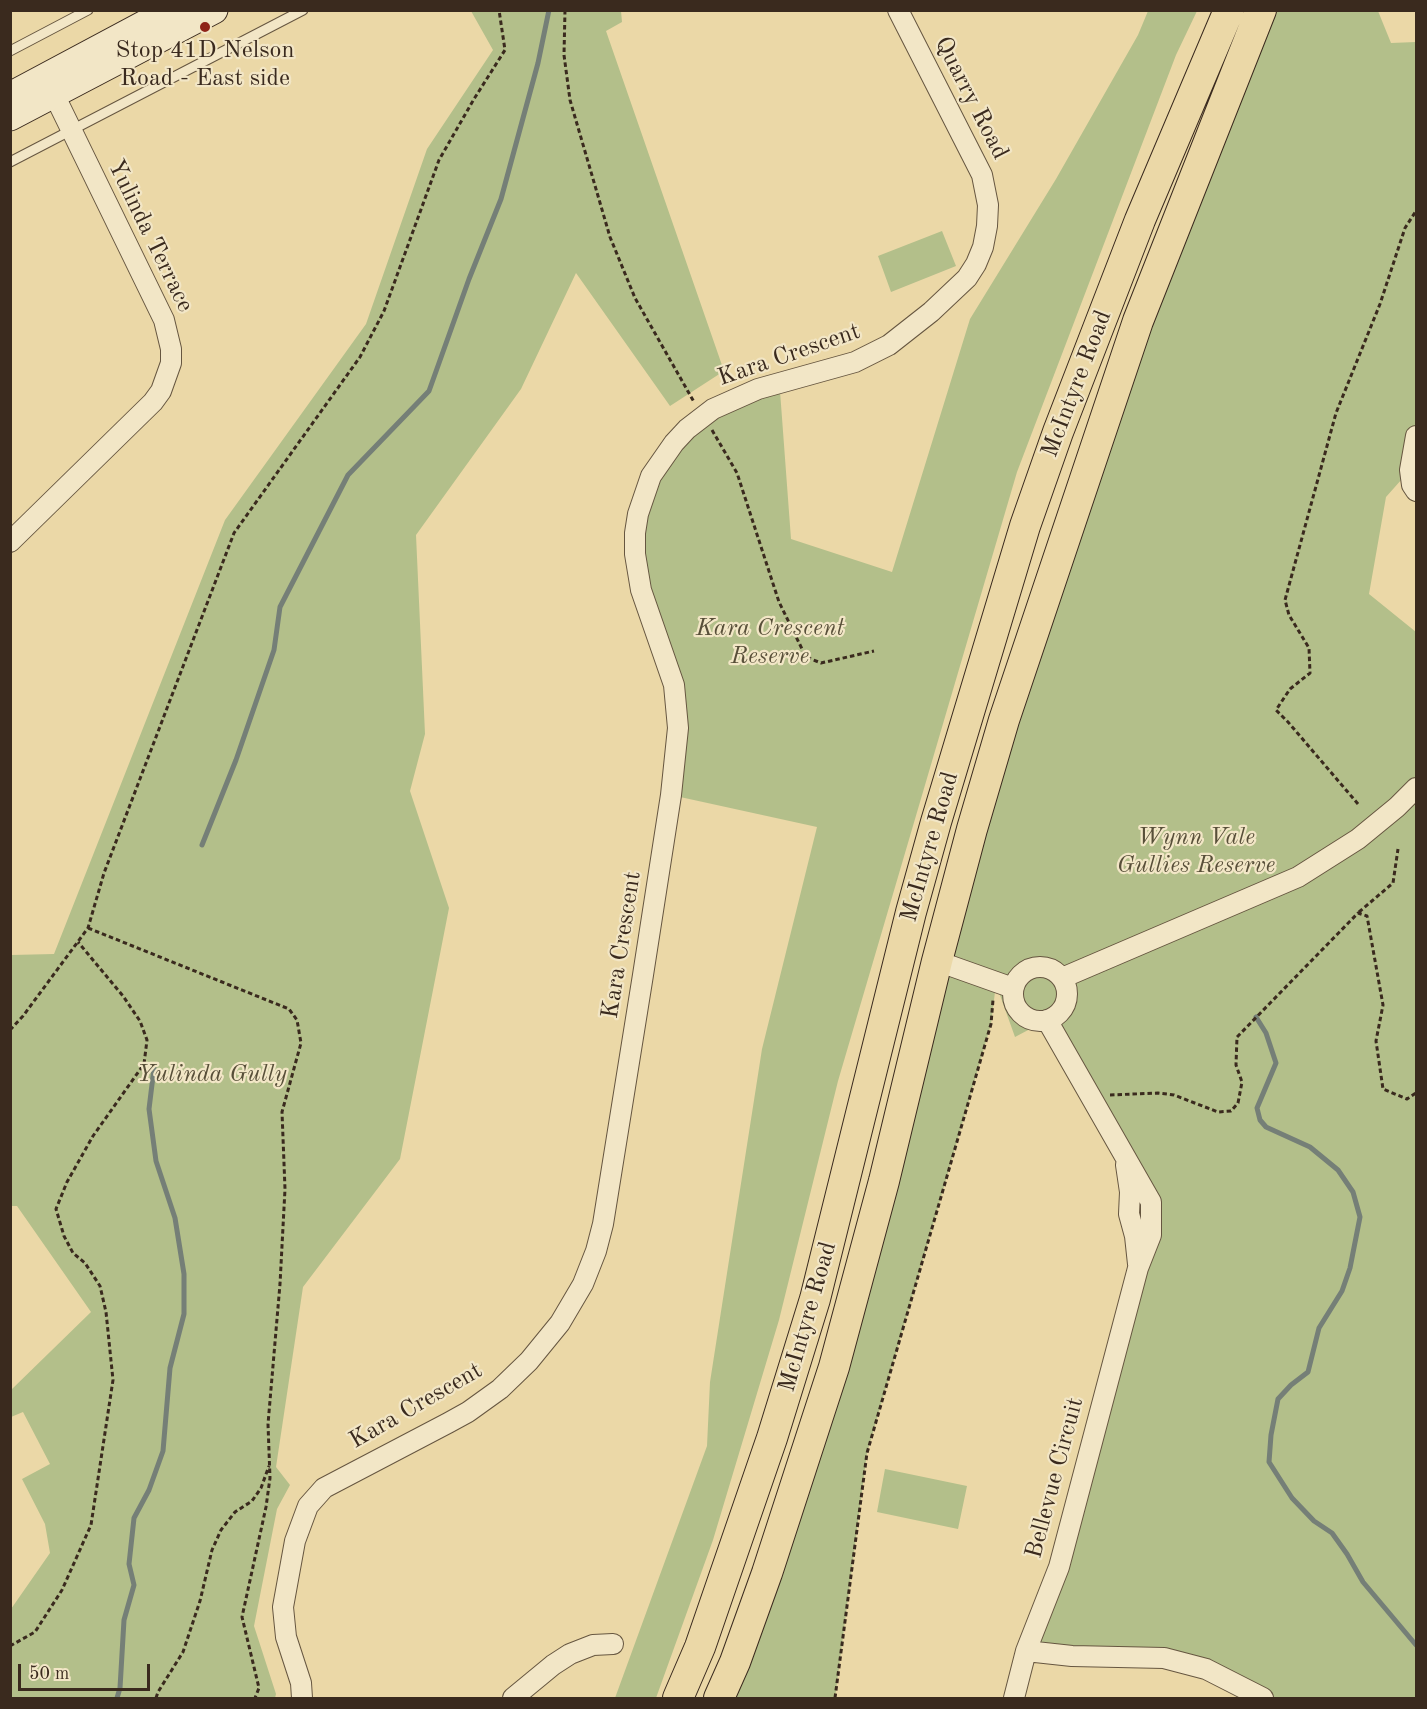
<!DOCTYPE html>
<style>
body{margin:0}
#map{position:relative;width:1427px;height:1709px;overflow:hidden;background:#ebd8a7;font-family:"Old Standard TT",serif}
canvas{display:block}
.frame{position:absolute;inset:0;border:12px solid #3a2a1e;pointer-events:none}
.scale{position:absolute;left:18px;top:1664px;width:132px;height:27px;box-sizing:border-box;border:3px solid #3a2a1e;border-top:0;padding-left:8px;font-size:18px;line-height:21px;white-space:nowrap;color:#3a2a1e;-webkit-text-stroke:4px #f2e6c6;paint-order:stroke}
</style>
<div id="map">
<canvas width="1427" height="1709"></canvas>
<div class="frame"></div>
<div class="scale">50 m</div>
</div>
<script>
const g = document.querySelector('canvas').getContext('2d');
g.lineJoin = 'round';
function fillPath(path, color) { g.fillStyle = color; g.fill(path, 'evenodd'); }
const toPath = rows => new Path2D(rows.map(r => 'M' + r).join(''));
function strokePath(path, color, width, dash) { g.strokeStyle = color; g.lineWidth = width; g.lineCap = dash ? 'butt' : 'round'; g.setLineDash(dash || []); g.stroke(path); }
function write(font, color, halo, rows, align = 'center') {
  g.font = font + ' "Old Standard TT",serif'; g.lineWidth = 4.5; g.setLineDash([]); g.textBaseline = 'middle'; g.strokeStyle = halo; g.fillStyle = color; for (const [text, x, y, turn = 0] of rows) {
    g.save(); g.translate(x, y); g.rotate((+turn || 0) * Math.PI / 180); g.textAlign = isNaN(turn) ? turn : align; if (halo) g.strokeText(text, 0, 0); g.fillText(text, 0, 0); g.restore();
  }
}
fillPath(toPath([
 [471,11,621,11,622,22,606,31,724,371,670,406,576,273,521,389,416,535,425,734,410,791,449,908,400,1159,303,1287,276,1467,290,1485,277,1509,254,1626,276,1694,275,1698,11,1698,11,1609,50,1553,45,1524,22,1479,50,1464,23,1412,11,1417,11,1390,91,1312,17,1206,11,1206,11,955,54,954,225,520,366,324,427,149,493,50],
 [1148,11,1197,11,1176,55,1017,472,838,1081,779,1320,713,1540,656,1698,615,1698,707,1446,710,1382,762,1049,817,827,671,795,678,728,641,590,644,494,702,417,780,391,791,539,892,572,970,319,1056,179,1138,35],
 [1261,11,1378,11,1391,43,1416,42,1416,436,1410,470,1386,497,1369,594,1416,632,1416,1698,1263,1698,1206,1669,1026,1651,1138,1268,1125,1160,1047,1020,1015,1037,996,984,991,1024,867,1453,835,1698,719,1698,735,1661,972,829],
 [942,231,956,266,891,292,878,256],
 [885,1469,967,1486,958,1529,877,1512]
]), '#b3bf8a');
strokePath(toPath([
 [202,845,236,760,274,650,280,607,348,475,429,391,469,279,501,199,538,63,549,10],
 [1256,1017,1266,1033,1276,1063,1257,1108,1260,1120,1266,1127,1310,1147,1338,1170,1353,1192,1360,1217,1350,1268,1342,1291,1319,1328,1308,1372,1291,1385,1278,1399,1271,1435,1269,1462,1292,1498,1314,1521,1332,1533,1347,1554,1363,1582,1416,1645],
 [117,1698,120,1688,124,1620,134,1585,129,1564,134,1518,149,1490,163,1451,170,1368,184,1314,184,1274,175,1218,156,1161,149,1109,154,1068]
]), '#757f77', 5);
const service = toPath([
 [10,51,88,10],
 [10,162,303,10]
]);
const minor = toPath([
 [1416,436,1410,470,1412,485,1416,491],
 [10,542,153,402,161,391,171,363,171,349,164,320,48,82],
 [937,961,1013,988],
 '1013 994a27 27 0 1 1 54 0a27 27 0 1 1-54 0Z',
 [1062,978,1298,877,1358,839,1397,807,1416,788],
 [1126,1165,1130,1192,1129,1214,1135,1236,1138,1264],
 [1026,1651,1072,1656,1164,1658,1206,1669,1263,1698],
 [302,1698,301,1683,286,1637,283,1607,295,1541,308,1506,324,1488,448,1423,468,1412,500,1389,529,1361,560,1323,583,1284,596,1251,603,1224,643,975,671,795,678,728,674,685,641,590,635,554,635,533,638,514,651,476,674,443,687,429,713,409,758,389,855,362,889,345,931,312,967,278,976,264,983,247,987,226,988,205,982,175,898,10],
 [513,1698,553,1665,570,1654,593,1645,613,1644],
 [1014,1698,1026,1651,1059,1567,1138,1268,1151,1235,1151,1202,1047,1020]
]);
const secondary = toPath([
 [10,96,171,10],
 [10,117,214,10]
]);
const primary = toPath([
 [678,1698,700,1647,772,1438,815,1299,911,912,936,822,1025,526,1058,432,1140,220,1229,10],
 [719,1698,735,1662,767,1573,834,1367,884,1181,937,961,972,829,1004,720,1138,321,1261,10]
]);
strokePath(service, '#665640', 11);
strokePath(minor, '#665640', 22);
strokePath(secondary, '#3a2a1e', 29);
strokePath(primary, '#3a2a1e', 32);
strokePath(toPath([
 [565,10,564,55,570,100,610,237,635,298,694,402],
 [712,430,737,473,779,602,806,657,821,663,874,651],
 [1358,804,1288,722,1276,710,1290,689,1310,673,1309,648,1289,615,1285,600,1336,413,1380,304,1405,228,1416,211],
 [1359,912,1393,883,1398,849],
 [88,928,289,1009,297,1020,301,1043,282,1112,285,1189,280,1284,268,1424,270,1478,266,1507,242,1617,259,1688,255,1698],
 [10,1030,23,1016,88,928,104,873,234,533,360,357,384,311,439,160,474,99,505,50,499,10],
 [1110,1095,1158,1093,1174,1095,1218,1112,1231,1111,1238,1103,1242,1082,1236,1065,1237,1037,1358,913,1367,916,1383,1005,1376,1041,1383,1089,1407,1099,1416,1093],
 [10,1646,35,1632,62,1590,91,1525,113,1380,106,1312,100,1286,85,1263,73,1253,64,1236,56,1209,67,1182,93,1136,144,1064,147,1040,140,1021,123,996,78,942],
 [156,1698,158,1692,183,1652,200,1601,212,1550,221,1530,235,1512,252,1501,261,1488,269,1466],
 [835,1698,867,1453,991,1024,993,1000]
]), '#3a2a1e', 3, [4.5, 3]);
strokePath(service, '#f2e6c6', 9);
strokePath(minor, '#f2e6c6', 20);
strokePath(secondary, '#f2e6c6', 27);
strokePath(primary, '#ebd8a7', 30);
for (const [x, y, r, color] of [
 [205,27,6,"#8f2418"]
]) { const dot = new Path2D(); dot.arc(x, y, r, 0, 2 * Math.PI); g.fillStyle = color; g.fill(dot); strokePath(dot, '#f2e6c6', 2); }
write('24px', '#3a2a1e', '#f2e6c6', [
 ["Stop 41D Nelson",205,51],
 ["Road - East side",205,79]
]);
write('24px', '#3a2a1e', '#f2e6c6', [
 ["Quarry Road",971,98,63],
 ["Yulinda Terrace",150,236,64],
 ["Kara Crescent",789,355,-19],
 ["McIntyre Road",1077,384,-69],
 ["McIntyre Road",930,847,-74],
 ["Kara Crescent",622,945,-81],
 ["McIntyre Road",808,1317,-74],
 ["Kara Crescent",416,1406,-30],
 ["Bellevue Circuit",1055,1478,-75]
]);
write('italic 24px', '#584f39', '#f2e6c6', [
 ["Kara Crescent",770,629],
 ["Reserve",770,657],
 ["Wynn Vale",1196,838],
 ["Gullies Reserve",1196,866],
 ["Yulinda Gully",212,1075]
]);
</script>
